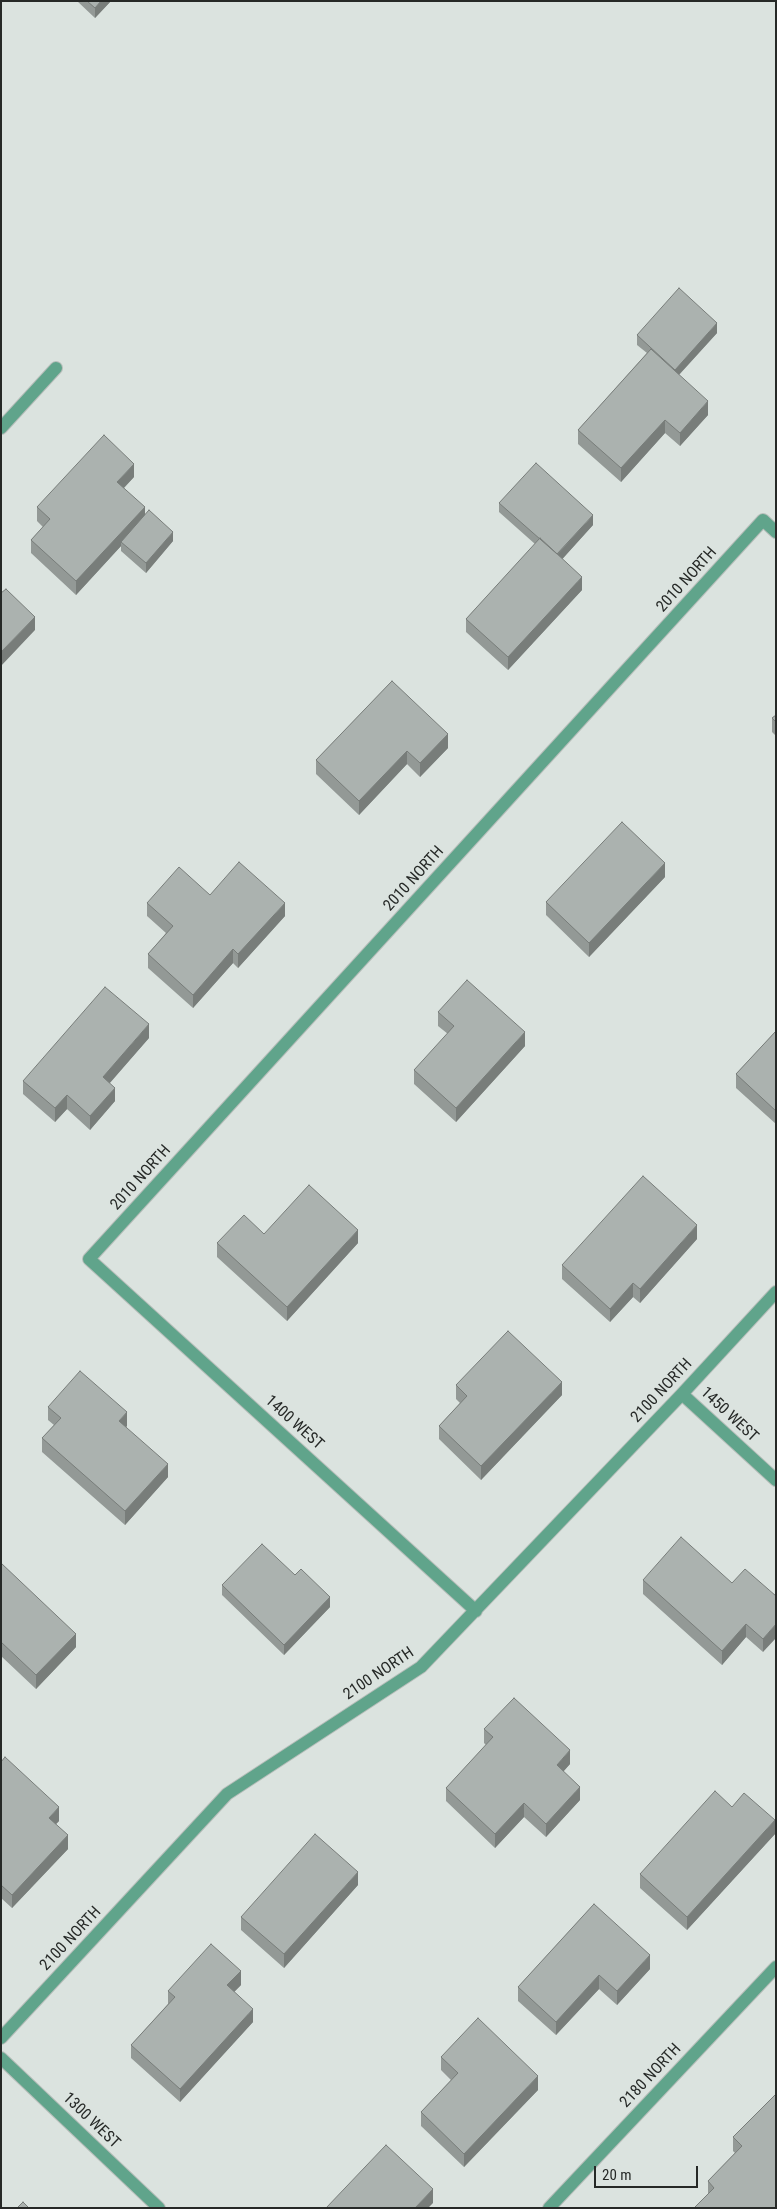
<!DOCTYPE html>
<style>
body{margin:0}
#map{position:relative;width:777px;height:2209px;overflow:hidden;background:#dbe3df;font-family:"Roboto Condensed",sans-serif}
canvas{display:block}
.frame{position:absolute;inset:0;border:2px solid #262927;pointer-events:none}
.scale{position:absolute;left:594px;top:2166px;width:104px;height:22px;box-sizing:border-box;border:2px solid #262927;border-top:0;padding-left:6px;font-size:15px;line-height:18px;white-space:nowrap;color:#262927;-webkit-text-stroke:4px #dbe3df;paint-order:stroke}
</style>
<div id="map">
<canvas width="777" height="2209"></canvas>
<div class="frame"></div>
<div class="scale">20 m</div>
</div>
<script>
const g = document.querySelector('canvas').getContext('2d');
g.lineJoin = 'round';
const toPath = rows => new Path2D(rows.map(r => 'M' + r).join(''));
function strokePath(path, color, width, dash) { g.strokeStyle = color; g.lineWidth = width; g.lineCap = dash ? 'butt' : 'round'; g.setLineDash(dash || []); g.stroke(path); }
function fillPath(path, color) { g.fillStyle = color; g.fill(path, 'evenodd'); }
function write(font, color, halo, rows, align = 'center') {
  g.font = font + ' "Roboto Condensed",sans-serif'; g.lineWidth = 4; g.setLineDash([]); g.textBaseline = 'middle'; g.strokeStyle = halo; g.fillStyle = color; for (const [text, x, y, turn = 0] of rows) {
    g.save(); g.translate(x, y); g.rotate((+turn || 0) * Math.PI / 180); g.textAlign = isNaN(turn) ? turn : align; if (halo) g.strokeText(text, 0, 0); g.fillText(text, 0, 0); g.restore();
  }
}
const minor = toPath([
 [1,428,56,368],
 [682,1394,776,1480],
 [476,1611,89,1259,763,520,776,532],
 [1,2038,227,1794,421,1667,682,1394,776,1292],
 [549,2208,776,1967]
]);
const tertiary = toPath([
 [1,2058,159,2208]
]);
strokePath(minor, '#b7beba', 14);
strokePath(tertiary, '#b7beba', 14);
strokePath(minor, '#60a48b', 12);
strokePath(tertiary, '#60a48b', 12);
fillPath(toPath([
 [77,1,111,1,95,18],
 [717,333,679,375,708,415,680,446,665,433,621,482,578,444,578,430,647,353,637,345,637,335],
 [134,477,124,488,145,515,173,541,146,573,121,551,121,546,76,595,31,553,31,540,43,527,37,521,37,507],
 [499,503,593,525,562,559,582,590,508,670,466,632,466,619,535,544,499,512],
 [392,681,448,748,420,777,407,764,359,815,316,774,316,760],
 [776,715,776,736,772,732,772,718],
 [665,877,589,957,546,915,546,902],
 [210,895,285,916,238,968,233,963,193,1008,148,968,148,954,166,933,147,916,147,903],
 [438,1012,525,1046,456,1122,414,1084,414,1070,448,1034,438,1026],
 [776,1031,776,1124,736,1088,736,1074],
 [149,1038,109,1083,115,1101,90,1130,67,1109,55,1122,23,1094,23,1081],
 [264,1234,358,1243,287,1321,217,1257,217,1243],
 [697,1239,640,1303,633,1297,610,1322,562,1279,562,1265],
 [456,1385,562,1395,481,1480,439,1439,439,1426,460,1403,456,1399],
 [48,1407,127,1426,126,1427,168,1477,125,1525,42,1452,42,1438,54,1425,48,1420],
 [1,1563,76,1647,36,1689,1,1656],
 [295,1575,330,1607,284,1655,222,1595,222,1585],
 [643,1580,732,1583,776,1596,763,1652,746,1637,722,1665,643,1594],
 [484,1729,570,1764,563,1771,580,1800,546,1837,524,1817,495,1848,446,1801,446,1788,486,1745,484,1743],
 [1,1762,59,1821,56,1824,68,1849,12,1908,1,1898],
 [732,1807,775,1834,687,1930,640,1888,640,1874],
 [358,1885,284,1968,241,1930,241,1917],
 [594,1904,650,1969,617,2005,599,1989,556,2035,518,2001,518,1987],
 [241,1985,234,1992,253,2022,180,2102,131,2058,131,2045,168,2004,168,1991],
 [441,2057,538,2090,464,2167,421,2126,421,2112,451,2080,441,2070],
 [776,2094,776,2208,695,2208,708,2194,708,2181,735,2153,733,2151,733,2137]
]), '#939996');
fillPath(toPath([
 [101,1,111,1,95,18,95,8],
 [717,323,717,333,675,379,675,370],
 [708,401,708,415,680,446,680,433],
 [665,420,665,433,621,482,621,468],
 [134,464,134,477,117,495,117,482],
 [145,507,145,521,121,542,121,546,76,595,76,581],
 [593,515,593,525,557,565,557,555],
 [173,532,173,541,146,573,146,563],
 [582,577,582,590,508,670,508,657],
 [35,617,35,630,1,666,1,652],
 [448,734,448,748,420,777,420,763],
 [407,751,407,764,359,815,359,801],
 [665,863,665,877,589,957,589,943],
 [285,903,285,916,238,968,238,954],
 [233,949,233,963,193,1008,193,995],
 [149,1024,149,1038,103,1091,103,1077],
 [525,1032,525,1046,456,1122,456,1108],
 [115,1088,115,1101,90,1130,90,1116],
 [67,1095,67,1109,55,1122,55,1108],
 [697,1225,697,1239,640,1303,640,1289],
 [358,1230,358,1243,287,1321,287,1307],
 [633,1283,633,1297,610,1322,610,1309],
 [562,1382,562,1395,481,1480,481,1466],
 [127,1412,127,1426,119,1434,119,1421],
 [168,1464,168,1477,125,1525,125,1511],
 [330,1597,330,1607,284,1655,284,1645],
 [746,1624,746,1637,722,1665,722,1651],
 [776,1624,776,1638,763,1652,763,1639],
 [76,1634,76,1647,36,1689,36,1675],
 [570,1750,570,1764,557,1779,557,1765],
 [580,1787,580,1800,546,1837,546,1824],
 [524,1803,524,1817,495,1848,495,1834],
 [59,1807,59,1821,49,1831,49,1818],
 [775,1820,775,1834,687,1930,687,1917],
 [68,1835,68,1849,12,1908,12,1895],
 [358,1872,358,1885,284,1968,284,1954],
 [650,1955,650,1969,617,2005,617,1991],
 [241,1971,241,1985,227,1999,227,1985],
 [599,1975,599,1989,556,2035,556,2022],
 [253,2009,253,2022,180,2102,180,2089],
 [538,2076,538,2090,464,2167,464,2154],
 [433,2189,433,2203,428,2208,415,2208]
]), '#787d7a');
const building = toPath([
 [87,1,101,1,95,8,87,1],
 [679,288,717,323,675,370,637,335,679,288],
 [651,349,708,401,680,433,665,420,621,468,578,430,651,349],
 [104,435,134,464,117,482,145,507,76,581,31,540,50,519,37,507,104,435],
 [536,463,593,515,557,554,499,503,536,463],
 [149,510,173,532,146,563,121,542,149,510],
 [540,538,582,577,508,657,466,619,540,538],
 [6,589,35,617,1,652,1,593,6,589],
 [392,681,448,734,420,763,407,751,359,801,316,760,392,681],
 [776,715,776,722,772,718,776,715],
 [622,822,665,863,589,943,546,902,622,822],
 [239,862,285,903,238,954,233,949,193,995,148,954,173,926,147,903,179,867,210,895,239,862],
 [467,980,525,1032,456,1108,414,1070,454,1026,438,1012,467,980],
 [105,987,149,1024,103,1077,115,1088,90,1116,67,1095,55,1108,23,1081,105,987],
 [776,1031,776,1111,736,1074,776,1031],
 [643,1176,697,1225,640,1289,633,1283,610,1309,562,1265,643,1176],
 [309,1185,358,1230,287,1307,217,1243,244,1215,264,1234,309,1185],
 [508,1331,562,1382,481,1466,439,1426,467,1396,456,1385,508,1331],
 [80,1371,127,1412,119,1421,168,1464,125,1511,42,1438,61,1418,48,1407,80,1371],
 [681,1537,732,1583,745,1569,776,1596,776,1624,763,1639,746,1624,722,1651,643,1580,681,1537],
 [262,1544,295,1575,301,1569,330,1597,284,1645,222,1585,262,1544],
 [1,1563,76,1634,36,1675,1,1642,1,1563],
 [514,1698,570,1750,557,1765,580,1787,546,1824,524,1803,495,1834,446,1788,493,1737,484,1729,514,1698],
 [5,1757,59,1807,49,1818,68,1835,12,1895,1,1885,1,1762,5,1757],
 [715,1791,732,1807,744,1793,775,1820,687,1917,640,1874,715,1791],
 [315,1834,358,1872,284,1954,241,1917,315,1834],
 [594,1904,650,1955,617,1991,599,1975,556,2022,518,1987,594,1904],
 [211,1944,241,1971,227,1985,253,2009,180,2089,131,2045,175,1997,168,1991,211,1944],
 [478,2018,538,2076,464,2154,421,2112,458,2073,441,2057,478,2018],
 [776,2094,776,2208,696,2208,695,2207,714,2188,708,2181,742,2146,733,2137,776,2094],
 [386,2145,433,2189,415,2208,326,2208,386,2145],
 [23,2202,29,2208,17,2208,23,2202]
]);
fillPath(building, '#abb2af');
strokePath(building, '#787d7a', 1);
write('16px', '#262927', '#dbe3df', [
 ["2010 NORTH",687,580,-48],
 ["2010 NORTH",414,879,-48],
 ["2010 NORTH",141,1178,-48],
 ["2100 NORTH",662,1391,-47],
 ["1450 WEST",729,1415,43],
 ["1400 WEST",294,1423,42],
 ["2100 NORTH",379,1674,-34],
 ["2100 NORTH",71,1939,-47],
 ["2180 NORTH",651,2076,-47],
 ["1300 WEST",91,2121,44]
]);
</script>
